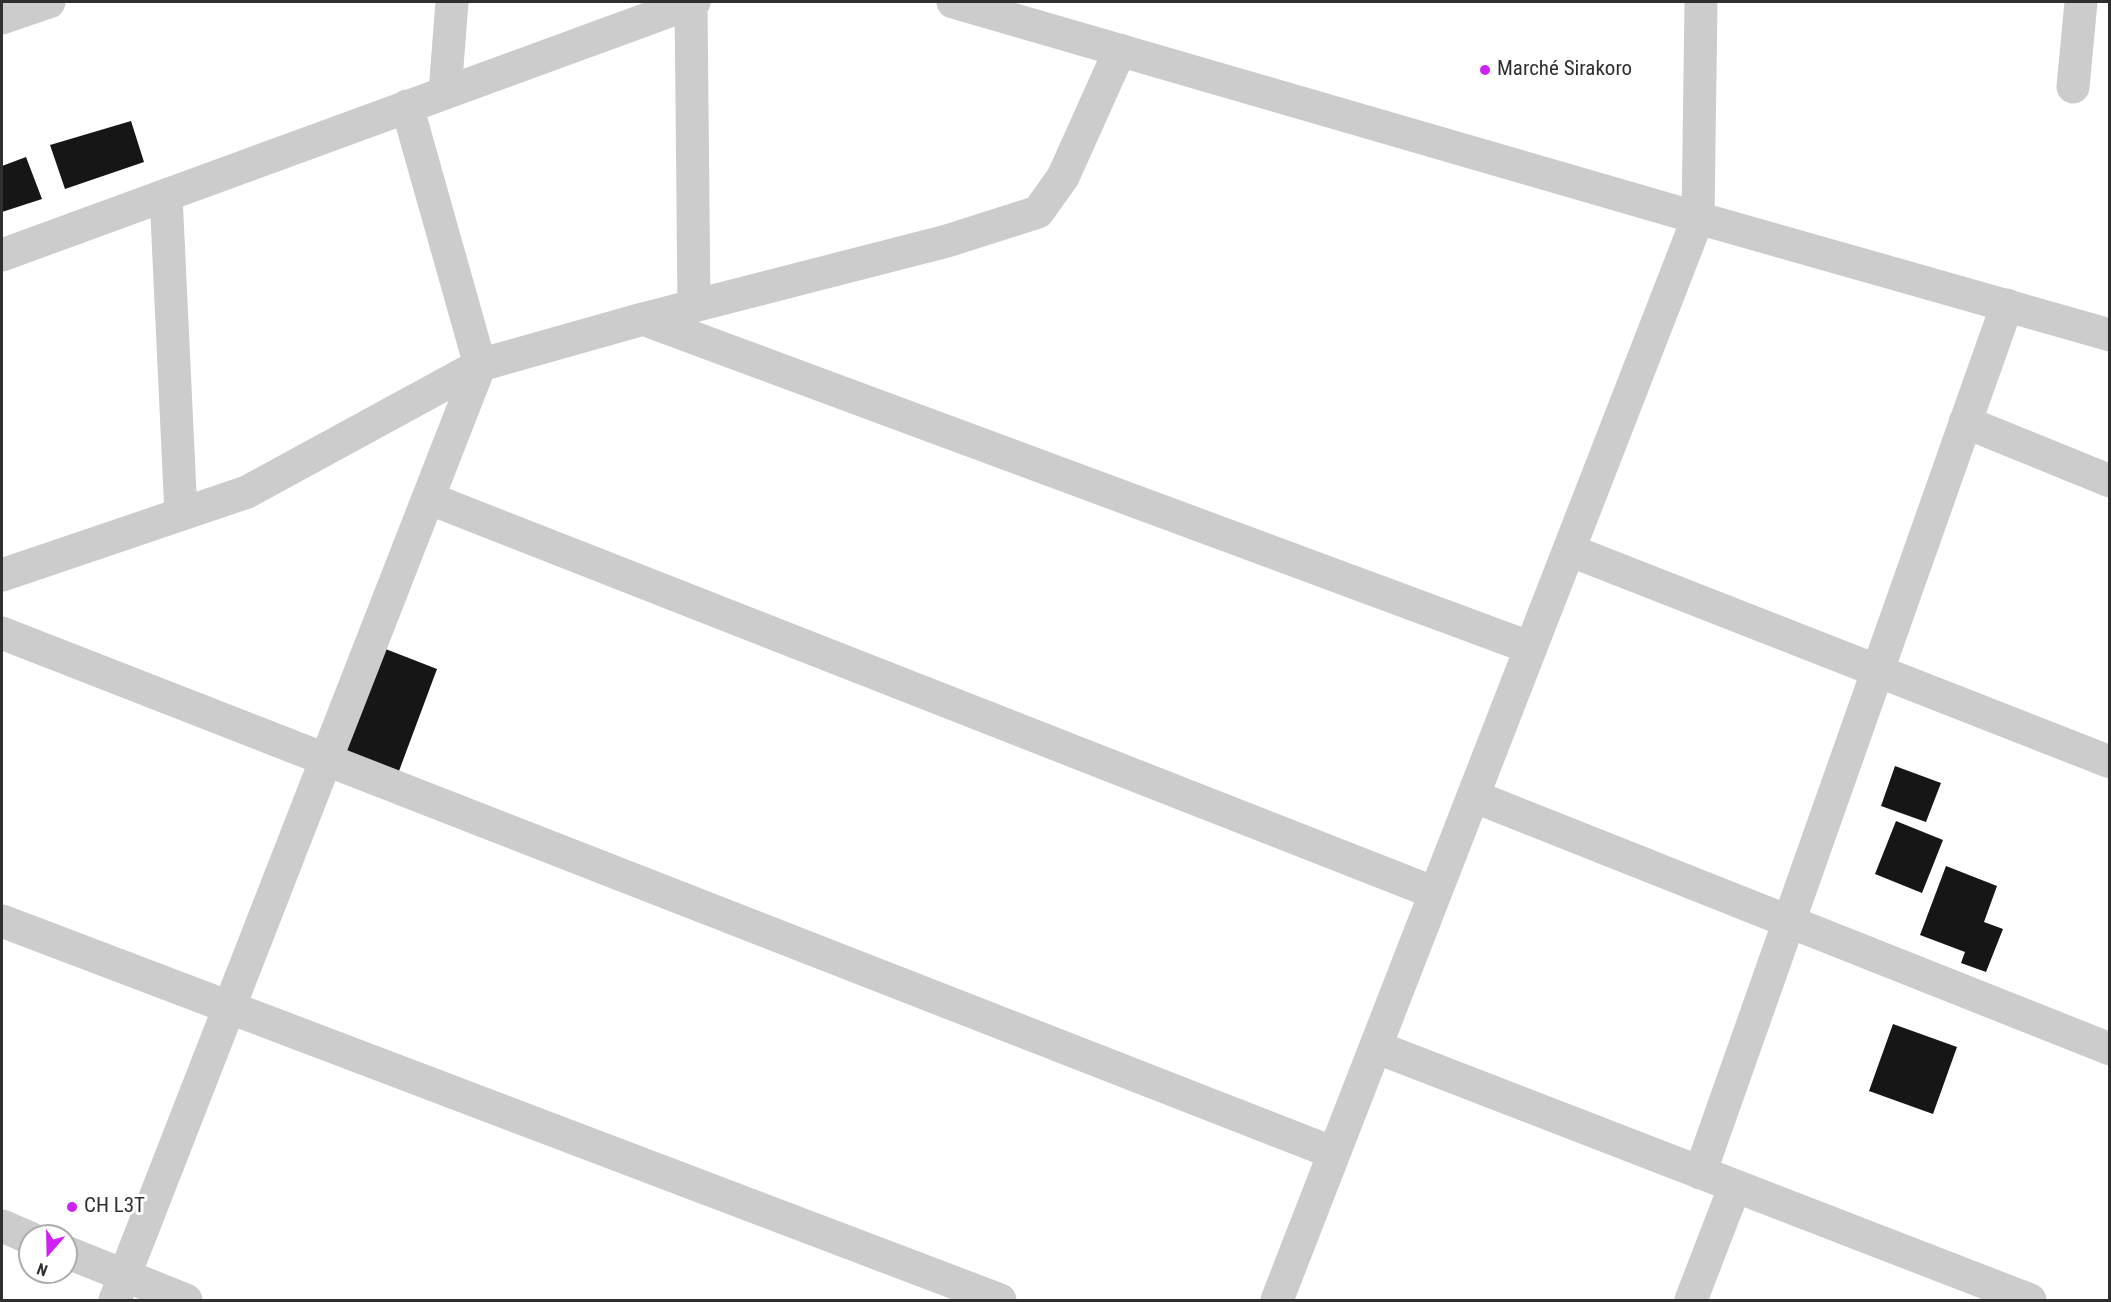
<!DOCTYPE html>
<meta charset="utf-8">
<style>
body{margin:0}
#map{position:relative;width:2111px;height:1302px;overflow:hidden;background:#fff;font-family:"Roboto Condensed",sans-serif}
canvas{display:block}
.frame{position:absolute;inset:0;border:3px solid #2f2f2f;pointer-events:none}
.north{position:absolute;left:18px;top:1224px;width:60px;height:60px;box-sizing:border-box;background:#fff;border:2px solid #acacac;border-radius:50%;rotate:200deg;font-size:16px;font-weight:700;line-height:24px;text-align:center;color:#2f2f2f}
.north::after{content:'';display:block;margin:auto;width:21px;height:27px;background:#ce21f6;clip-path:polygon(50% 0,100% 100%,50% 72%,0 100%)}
</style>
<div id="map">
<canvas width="2111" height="1302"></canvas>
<div class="frame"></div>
<div class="north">N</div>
</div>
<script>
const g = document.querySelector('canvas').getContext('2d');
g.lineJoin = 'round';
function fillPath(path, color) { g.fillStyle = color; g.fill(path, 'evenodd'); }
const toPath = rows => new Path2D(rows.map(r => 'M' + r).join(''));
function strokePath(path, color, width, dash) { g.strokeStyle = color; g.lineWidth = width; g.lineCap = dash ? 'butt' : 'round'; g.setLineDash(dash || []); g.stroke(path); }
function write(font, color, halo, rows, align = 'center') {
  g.font = font + ' "Roboto Condensed",sans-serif'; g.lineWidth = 6; g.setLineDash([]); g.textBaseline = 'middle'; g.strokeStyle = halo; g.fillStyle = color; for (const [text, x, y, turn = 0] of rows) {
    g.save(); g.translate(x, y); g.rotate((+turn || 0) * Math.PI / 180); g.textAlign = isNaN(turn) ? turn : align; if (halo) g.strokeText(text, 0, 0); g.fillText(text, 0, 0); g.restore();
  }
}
fillPath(toPath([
 [131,121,144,162,65,189,50,145],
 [26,157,42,199,2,212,2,166],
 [383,648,437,669,399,771,342,749],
 [1895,766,1941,783,1926,822,1881,806],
 [1896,821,1943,840,1922,893,1875,874],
 [1946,866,1997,886,1984,922,2003,929,1986,972,1961,963,1965,952,1920,935],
 [1893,1024,1957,1047,1933,1114,1869,1091]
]), '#161616');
strokePath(toPath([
 [691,2,694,306],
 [953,2,1698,218,2110,335],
 [2,18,49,2],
 [2073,87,2081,2],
 [445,92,452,2],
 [166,195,181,514],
 [2,255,694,2],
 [643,319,1531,648],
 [1965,422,2110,481],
 [428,498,1435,893],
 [1569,550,2110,762],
 [2,575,247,492,480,365,643,319,947,241,1038,212,1063,177,1120,50],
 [2,633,1334,1153],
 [1473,796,2110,1049],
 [2,921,1000,1300],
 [1376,1047,2030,1300],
 [1700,1173,2007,305],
 [2,1226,30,1238],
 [66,1252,186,1300],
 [115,1300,480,365,407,106],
 [1277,1300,1698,218,1701,2],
 [1691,1300,1735,1186]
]), '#ccc', 33);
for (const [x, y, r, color] of [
 [1485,70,6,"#ce21f6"],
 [72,1207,6,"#ce21f6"]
]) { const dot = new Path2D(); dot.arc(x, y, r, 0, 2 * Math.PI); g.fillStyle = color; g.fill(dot); strokePath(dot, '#fff', 2); }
write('21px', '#2f2f2f', '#fff', [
 ["Marché Sirakoro",1497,70],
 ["CH L3T",84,1207]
], 'left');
</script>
